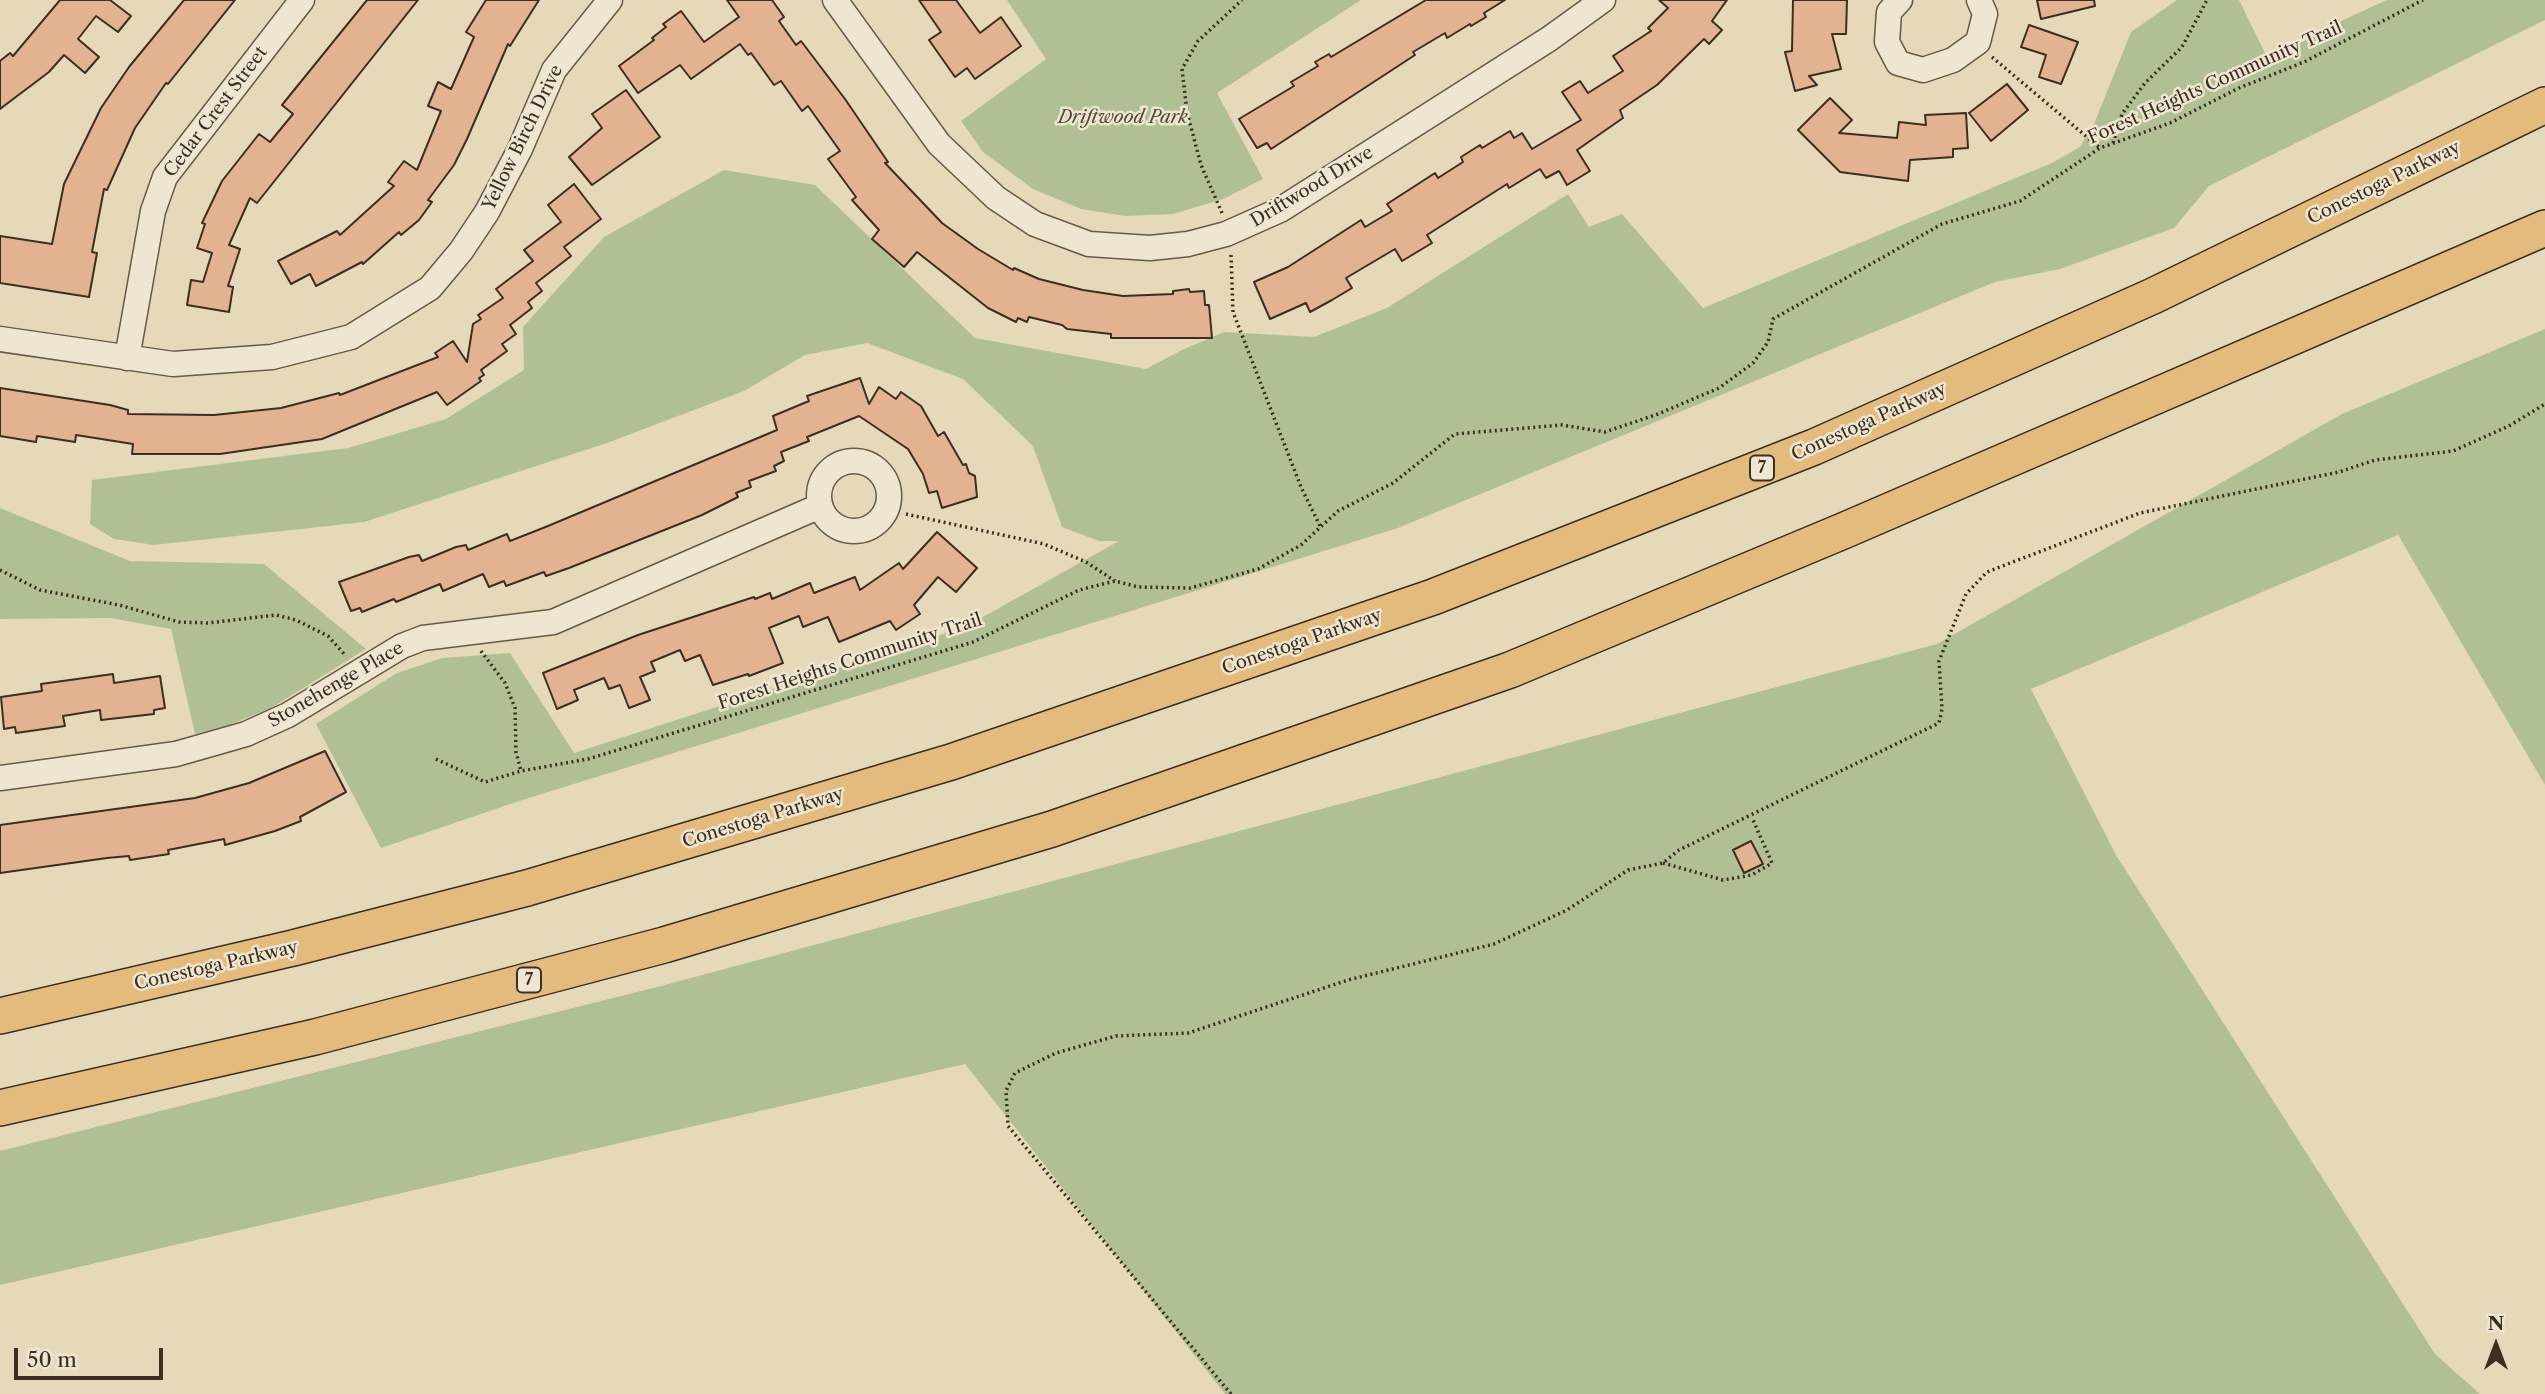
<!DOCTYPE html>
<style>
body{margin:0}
#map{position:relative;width:2545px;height:1394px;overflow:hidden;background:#e6d9ba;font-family:"Libre Caslon Text",serif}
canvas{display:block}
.north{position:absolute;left:2461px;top:1310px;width:70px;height:70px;-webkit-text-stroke:5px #efe6d2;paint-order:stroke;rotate:0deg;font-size:19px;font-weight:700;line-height:28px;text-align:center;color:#3c2e22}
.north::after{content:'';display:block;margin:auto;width:24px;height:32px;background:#3c2e22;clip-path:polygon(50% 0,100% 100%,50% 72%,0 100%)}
.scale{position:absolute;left:14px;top:1348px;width:149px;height:32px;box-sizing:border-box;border:4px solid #3c2e22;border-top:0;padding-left:9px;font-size:21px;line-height:24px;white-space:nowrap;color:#3c2e22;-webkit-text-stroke:5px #efe6d2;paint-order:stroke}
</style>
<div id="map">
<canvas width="2545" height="1394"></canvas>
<div class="north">N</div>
<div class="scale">50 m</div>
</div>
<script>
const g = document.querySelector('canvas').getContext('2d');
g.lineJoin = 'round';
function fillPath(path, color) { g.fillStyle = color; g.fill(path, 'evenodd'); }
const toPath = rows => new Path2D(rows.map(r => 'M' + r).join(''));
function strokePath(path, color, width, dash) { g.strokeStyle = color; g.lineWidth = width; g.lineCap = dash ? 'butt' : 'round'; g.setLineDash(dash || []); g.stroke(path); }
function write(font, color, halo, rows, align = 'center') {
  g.font = font + ' "Libre Caslon Text",serif'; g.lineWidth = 5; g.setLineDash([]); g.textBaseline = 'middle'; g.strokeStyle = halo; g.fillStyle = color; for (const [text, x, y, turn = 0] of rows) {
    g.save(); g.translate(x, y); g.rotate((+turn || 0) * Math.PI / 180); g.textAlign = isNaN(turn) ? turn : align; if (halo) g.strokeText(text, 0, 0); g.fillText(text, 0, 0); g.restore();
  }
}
fillPath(toPath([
 [1007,0,1361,0,1217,93,1263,179,1223,199,1173,214,1125,216,1081,209,1033,189,983,152,961,121,1046,59],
 [2177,0,2239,0,2266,55,2387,0,2545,0,2545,20,2209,186,2174,228,2060,269,1995,282,1398,528,516,802,381,848,316,724,397,673,442,658,510,653,574,753,965,627,1119,541,1099,541,1062,527,1033,446,963,379,867,343,805,355,744,391,607,443,364,522,154,545,114,539,90,524,92,480,348,448,446,419,524,370,523,327,604,237,724,170,815,185,975,338,1146,369,1182,350,1224,332,1314,337,1387,308,1568,194,1589,227,1622,214,1703,308,2052,163,2080,147,2094,124,2131,32],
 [2545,329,2545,785,2398,535,2031,689,2116,855,2435,1354,2480,1394,1225,1394,965,1064,0,1285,0,1151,661,986,1937,644,2342,414],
 [0,508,130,561,264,564,366,649,271,708,226,726,195,734,171,629,110,618,0,619]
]), '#b0c094');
const building = toPath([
 [60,0,110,0,131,16,118,32,96,16,78,39,99,57,85,73,64,55,49,72,0,109,0,61,10,53,13,56,60,0],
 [184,0,235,0,168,84,166,83,135,128,107,190,104,189,92,252,97,253,89,297,0,283,0,236,52,244,64,184,101,108,129,67,184,0],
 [367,0,418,0,257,203,250,198,229,245,240,249,228,286,233,287,229,312,187,305,191,280,203,282,212,253,197,248,205,224,202,223,222,181,259,134,270,142,293,114,282,105,367,0],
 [486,0,539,0,510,46,508,44,467,139,454,165,428,200,432,202,419,220,401,235,399,232,363,264,362,262,316,286,310,274,291,284,278,261,337,231,340,235,394,186,388,182,404,161,417,170,441,111,428,106,438,82,451,89,474,37,466,32,486,0],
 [727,0,772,0,784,17,779,21,796,45,801,41,845,99,888,162,885,163,942,223,978,249,1013,270,1014,268,1039,279,1083,290,1123,296,1173,294,1173,291,1189,289,1190,292,1204,291,1205,305,1209,305,1212,338,1111,338,1111,334,1067,329,1062,325,1029,317,1027,322,1018,318,1016,322,988,308,917,252,904,267,872,239,879,230,852,200,856,197,828,159,840,151,808,106,802,111,781,81,774,85,751,53,748,55,740,44,691,79,680,65,638,93,619,66,654,40,652,38,666,27,663,24,681,11,704,42,739,17,727,0],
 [919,0,956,0,980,33,1001,17,1021,46,975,79,967,68,955,77,929,40,941,32,919,0],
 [1426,0,1505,0,1484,13,1486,17,1471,26,1470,24,1447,38,1445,33,1413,52,1415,55,1271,149,1267,143,1257,148,1239,119,1294,86,1291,82,1318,66,1315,62,1329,54,1331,57,1426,0],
 [1659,0,1727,0,1712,21,1722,30,1709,44,1704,39,1657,85,1620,110,1623,118,1577,150,1590,171,1567,185,1559,171,1546,178,1540,169,1509,188,1507,184,1427,235,1432,243,1402,261,1395,249,1346,278,1352,288,1332,300,1310,312,1306,303,1270,319,1254,282,1288,267,1361,220,1365,227,1392,211,1387,204,1435,173,1438,178,1463,162,1461,157,1480,145,1482,148,1510,131,1514,138,1522,133,1532,149,1581,120,1562,92,1580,81,1588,93,1623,71,1613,56,1651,31,1648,28,1668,8,1659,0],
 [1793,0,1847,0,1846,34,1832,34,1841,69,1809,76,1817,85,1795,91,1785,52,1792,51,1793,0],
 [2037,0,2094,0,2095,6,2041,19,2037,0],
 [2029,25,2078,42,2061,84,2039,77,2046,55,2021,47,2029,25],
 [2007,84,2028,110,1991,141,1969,113,2007,84],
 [626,90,660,137,592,185,569,157,602,128,592,114,626,90],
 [1830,98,1852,120,1839,133,1897,138,1899,122,1926,125,1925,115,1966,113,1968,148,1953,149,1953,157,1910,160,1908,181,1840,172,1798,130,1830,98],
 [574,184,601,219,564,247,571,256,536,283,542,291,528,302,532,308,510,325,516,334,502,344,507,351,481,370,484,375,479,378,481,381,447,405,437,392,322,439,220,454,132,454,133,444,76,435,75,442,37,436,36,442,0,436,0,388,110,405,128,410,128,414,214,415,281,408,339,393,340,395,438,357,435,353,453,341,467,362,473,324,481,319,478,315,503,298,496,289,533,261,524,250,561,222,548,205,574,184],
 [860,378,869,404,879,387,896,399,901,392,921,406,938,436,944,432,963,465,966,464,969,473,975,476,977,497,942,508,937,491,929,493,923,474,908,449,859,416,807,437,809,441,781,452,784,461,774,466,776,471,749,481,751,487,736,493,738,497,702,515,569,568,546,576,544,572,506,586,504,581,489,587,483,574,443,591,440,584,396,602,394,599,362,612,360,608,351,611,339,582,409,557,419,555,422,561,456,547,466,545,468,550,507,534,510,541,548,526,777,430,773,416,809,401,807,396,860,378],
 [937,532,977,568,956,592,938,577,914,605,920,614,896,630,890,621,839,642,828,617,803,627,799,616,769,628,783,663,749,676,748,674,713,685,700,655,685,661,680,650,651,662,655,671,640,677,650,700,629,708,620,685,609,689,604,678,574,690,578,700,557,709,543,673,638,635,754,597,755,599,770,593,772,599,810,583,814,593,855,577,860,590,899,563,903,569,937,532],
 [113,674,114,683,160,676,165,708,154,710,154,714,101,720,100,710,63,716,65,726,16,733,15,727,4,729,1,697,42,691,41,684,113,674],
 [325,751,346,792,300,817,301,821,275,831,225,845,224,839,168,850,169,854,130,860,129,856,107,858,0,873,0,825,195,798,249,783,325,751],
 [1751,841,1763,864,1744,873,1733,850,1751,841]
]);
fillPath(building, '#e3b290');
strokePath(building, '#3c2e22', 2);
const minor = toPath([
 [835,0,939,144,996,198,1035,224,1089,244,1150,248,1188,244,1226,234,1280,210,1549,39,1603,0],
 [1900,0,1889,12,1887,42,1898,63,1923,70,1953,60,1978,42,1985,14,1979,0],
 [0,339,173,364,272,357,351,337,430,288,461,251,487,212,520,149,554,70,610,0],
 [127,358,153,211,165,177,302,0],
 '819 496a35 35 0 1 1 70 0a35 35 0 1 1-70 0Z',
 [0,778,176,754,246,734,288,715,402,646,423,638,553,622,820,506]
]);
const highway = toPath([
 [0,1016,293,948,527,888,951,762,1433,597,1814,447,2153,296,2545,105],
 [0,1108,315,1037,664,945,1052,829,1510,670,1843,531,2545,228]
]);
strokePath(minor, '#665948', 27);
strokePath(highway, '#3c2e22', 38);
strokePath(toPath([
 [1992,57,2100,148],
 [2113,143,2122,114,2145,83,2182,47,2207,0],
 [1222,213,1201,165,1187,112,1182,69,1198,41,1242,0],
 [1231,255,1233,312,1301,487,1320,526],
 [906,514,1044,544,1086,562,1115,581],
 [0,570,40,590,119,605,179,622,208,623,276,615,296,620,328,636,346,656],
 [481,651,505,683,515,708,516,752,521,771],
 [436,759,485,782,521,771,588,759,973,642,1079,590,1115,581,1138,587,1190,588,1258,569,1301,545,1338,511,1393,483,1455,434,1562,425,1605,432,1658,414,1719,388,1753,363,1768,342,1773,319,1942,224,2020,201,2100,148,2170,123,2239,88,2304,62,2423,0],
 [1663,863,1723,880,1752,875,1772,863,1753,820],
 [1231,1394,1008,1126,1006,1091,1015,1073,1056,1053,1116,1036,1188,1033,1348,980,1494,944,1567,910,1628,870,1663,863,1679,850,1939,723,1942,709,1939,661,1966,594,1987,572,2140,513,2339,472,2375,460,2453,451,2509,426,2545,404]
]), '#3c2e22', 3.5, [2, 3.5]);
strokePath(minor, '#efe6d2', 24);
strokePath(highway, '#e3bc7d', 35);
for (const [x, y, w] of [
 [1762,468,24],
 [529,980,24]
]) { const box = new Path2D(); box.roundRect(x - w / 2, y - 12.5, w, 25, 5); g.fillStyle = '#efe6d2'; g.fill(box); strokePath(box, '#3c2e22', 2); }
write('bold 16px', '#3c2e22', null, [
 ["7",1762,468],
 ["7",529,980]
]);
write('18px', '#3c2e22', '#efe6d2', [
 ["Forest Heights Community Trail",2215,83,-24],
 ["Cedar Crest Street",216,112,-53],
 ["Yellow Birch Drive",523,138,-64],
 ["Conestoga Parkway",2384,183,-26],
 ["Driftwood Drive",1312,187,-31],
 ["Conestoga Parkway",1869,422,-24],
 ["Conestoga Parkway",1302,642,-19],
 ["Forest Heights Community Trail",850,662,-18],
 ["Stonehenge Place",336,685,-30],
 ["Conestoga Parkway",763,818,-17],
 ["Conestoga Parkway",216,966,-13]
]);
write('italic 18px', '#534b39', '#efe6d2', [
 ["Driftwood Park",1123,118]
]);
</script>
